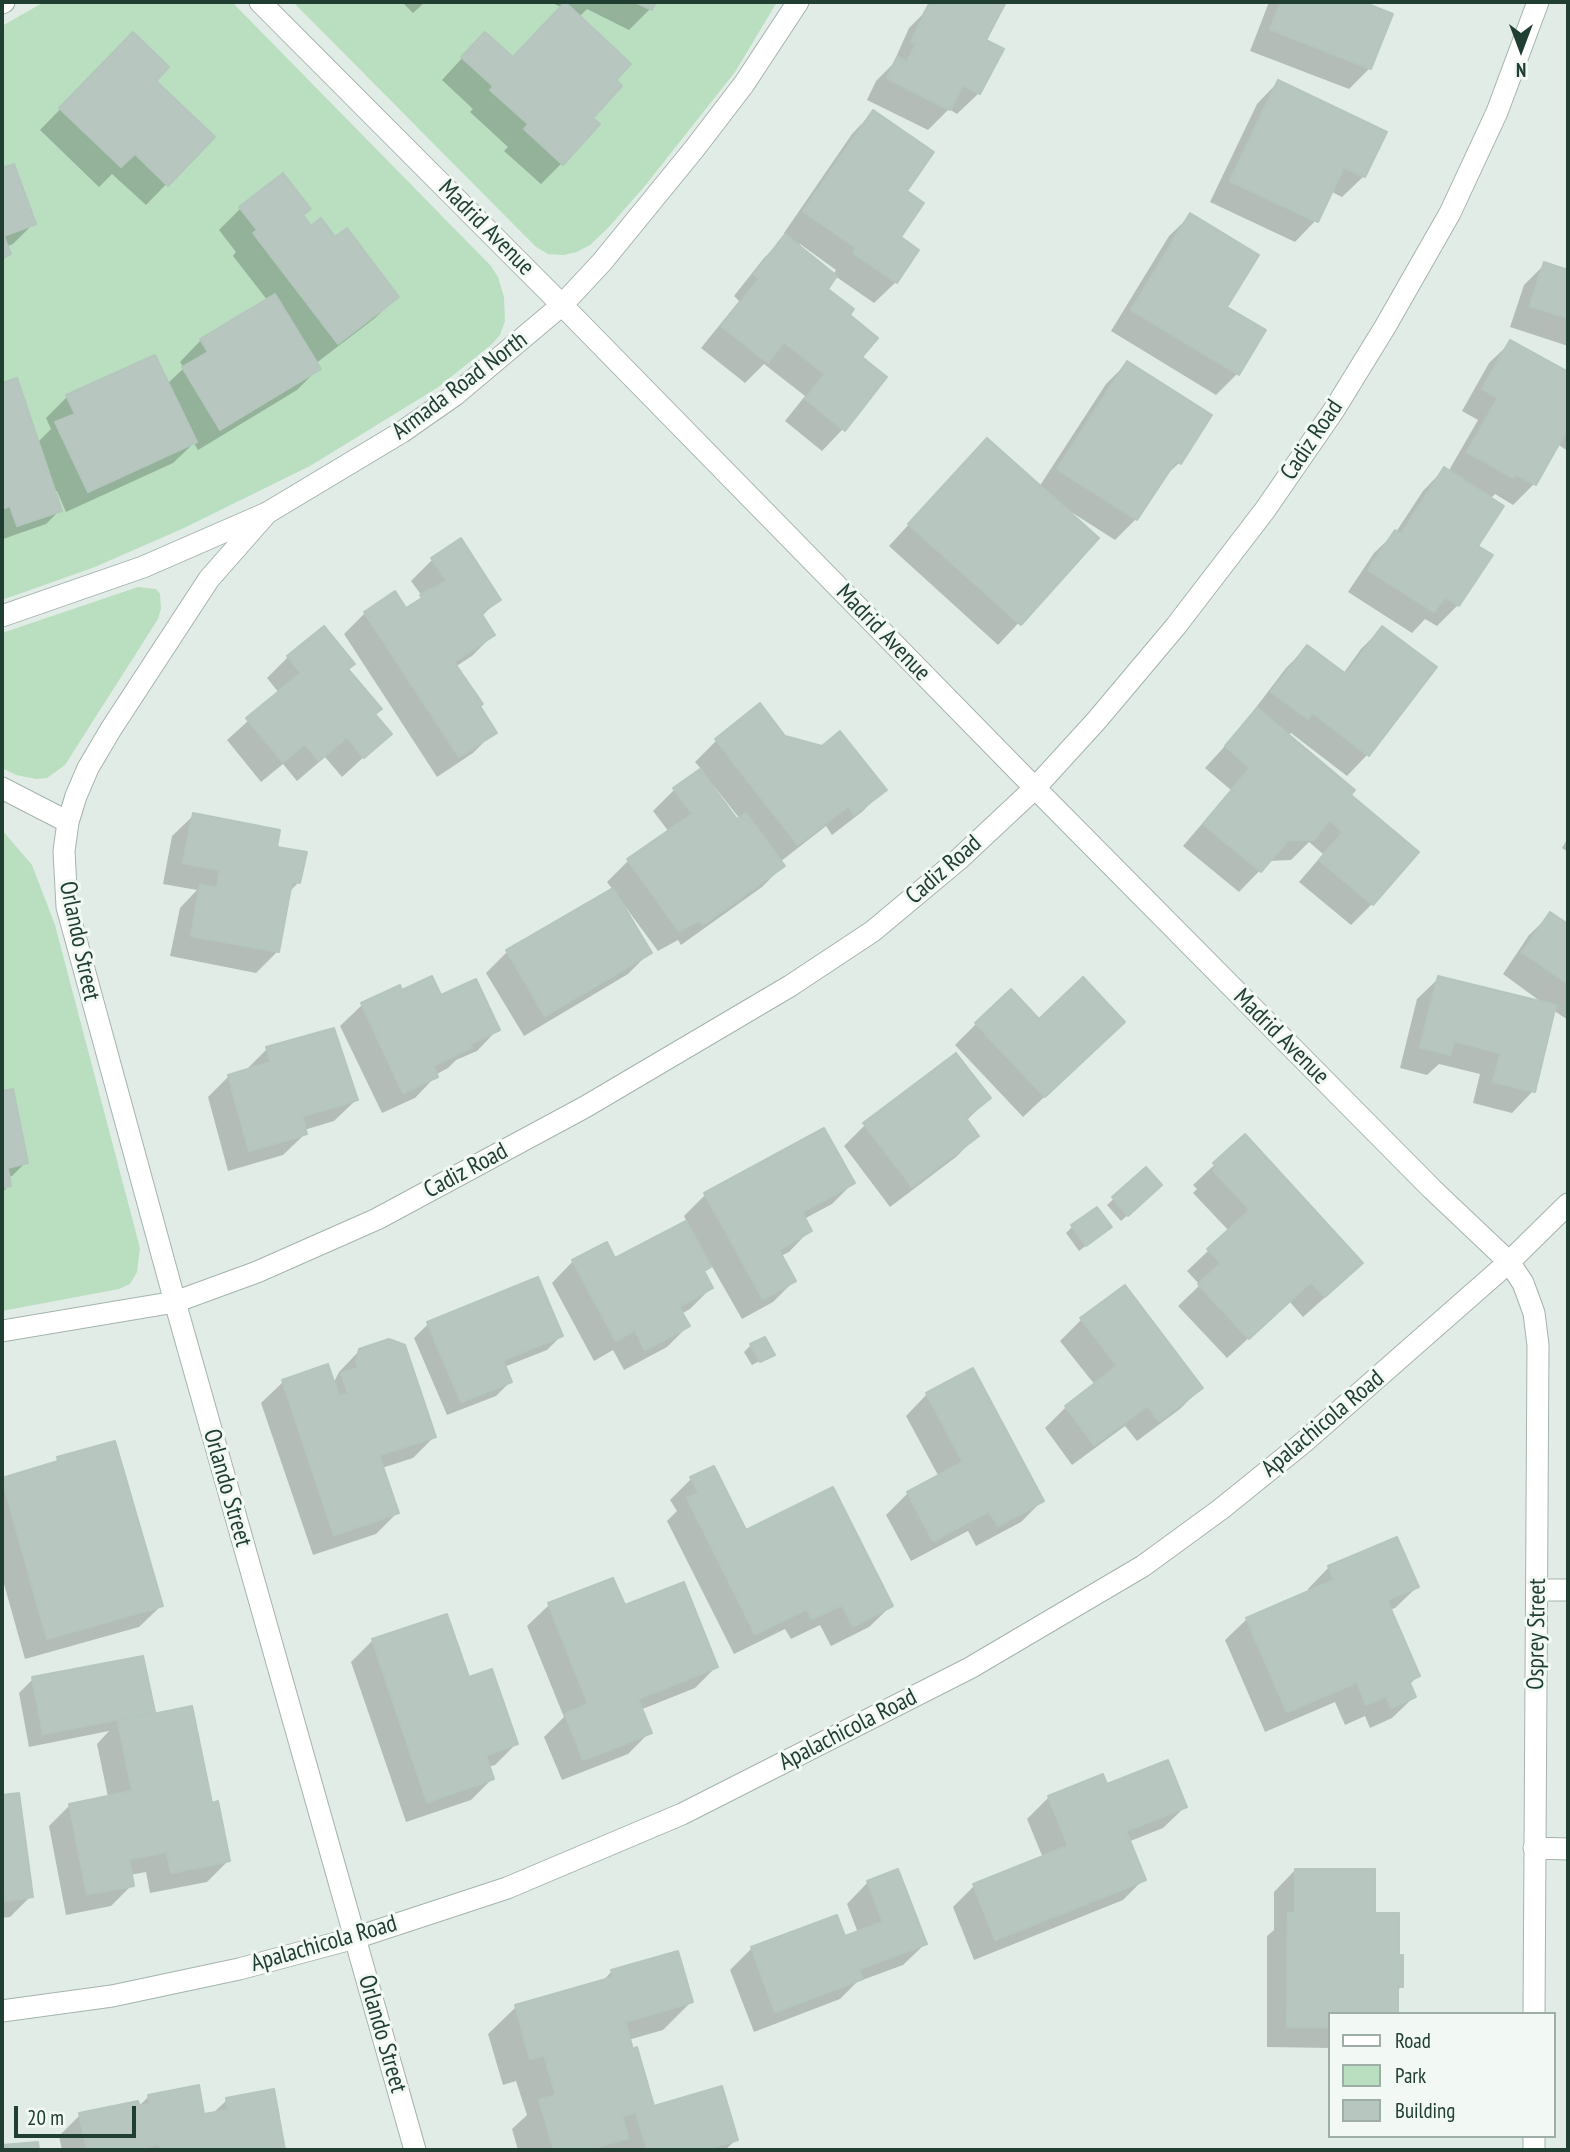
<!DOCTYPE html>
<style>
body{margin:0}
#map{position:relative;width:1570px;height:2152px;overflow:hidden;background:#e2ece6;font-family:"PT Sans Narrow",sans-serif}
canvas{display:block}
.frame{position:absolute;inset:0;border:4px solid #213e33;pointer-events:none}
.legend{position:absolute;left:1328px;top:2012px;width:228px;height:126px;box-sizing:border-box;background:#f2f9f5;border:2px solid #9eaea7;margin:0;padding:9px 12px;list-style:none;font-size:21px;color:#213e33}
.legend li{display:flex;align-items:center;gap:14px;height:35px}
.legend b{width:35px;border:2px solid #9eaea7}
.north{position:absolute;left:1486px;top:14px;width:70px;height:70px;-webkit-text-stroke:5px #f2f9f5;paint-order:stroke;rotate:180deg;font-size:19px;font-weight:700;line-height:28px;text-align:center;color:#213e33}
.north::after{content:'';display:block;margin:auto;width:24px;height:32px;background:#213e33;clip-path:polygon(50% 0,100% 100%,50% 72%,0 100%)}
.scale{position:absolute;left:14px;top:2106px;width:122px;height:32px;box-sizing:border-box;border:4px solid #213e33;border-top:0;padding-left:9px;font-size:21px;line-height:24px;white-space:nowrap;color:#213e33;-webkit-text-stroke:5px #f2f9f5;paint-order:stroke}
</style>
<div id="map">
<canvas width="1570" height="2152"></canvas>
<div class="frame"></div>
<ul class="legend">
<li><b style="height:9px;background:#fff"></b>Road</li>
<li><b style="height:19px;background:#badec0"></b>Park</li>
<li><b style="height:19px;background:#b7c7bf"></b>Building</li>
</ul>
<div class="north">N</div>
<div class="scale">20 m</div>
</div>
<script>
const g = document.querySelector('canvas').getContext('2d');
g.lineJoin = 'round';
function fillPath(path, color) { g.fillStyle = color; g.fill(path, 'evenodd'); }
const toPath = rows => new Path2D(rows.map(r => 'M' + r).join(''));
function strokePath(path, color, width, dash) { g.strokeStyle = color; g.lineWidth = width; g.lineCap = dash ? 'butt' : 'round'; g.setLineDash(dash || []); g.stroke(path); }
function write(font, color, halo, rows, align = 'center') {
  g.font = font + ' "PT Sans Narrow",sans-serif'; g.lineWidth = 6; g.setLineDash([]); g.textBaseline = 'middle'; g.strokeStyle = halo; g.fillStyle = color; for (const [text, x, y, turn = 0] of rows) {
    g.save(); g.translate(x, y); g.rotate((+turn || 0) * Math.PI / 180); g.textAlign = isNaN(turn) ? turn : align; if (halo) g.strokeText(text, 0, 0); g.fillText(text, 0, 0); g.restore();
  }
}
fillPath(toPath([
 [44,2,232,2,491,266,498,277,504,297,505,321,500,335,491,345,437,388,310,466,184,528,95,567,2,600,2,26],
 [293,2,777,2,735,72,644,187,608,228,590,245,577,252,563,255,548,254,536,247],
 [138,587,156,589,160,594,161,609,158,619,65,765,47,778,36,779,16,775,2,768,2,633],
 [2,830,32,865,55,925,140,1248,137,1272,130,1284,119,1289,2,1311]
]), '#badec0');
fillPath(toPath([
 [402,2,425,2,413,13],
 [550,2,654,2,650,9,629,30,587,9,579,17,613,80,562,163,541,184,504,151,508,147,470,112,473,109,442,80,464,56,512,59,561,7],
 [929,2,1004,2,984,41,979,93,957,114,949,109,928,130,867,100,876,81,893,64,909,28,922,15],
 [1269,2,1366,2,1370,68,1349,89,1250,51],
 [112,56,212,137,146,205,112,174,99,187,40,130],
 [1278,82,1364,176,1342,197,1330,191,1316,220,1295,242,1210,202,1257,104],
 [873,112,904,191,896,282,874,303,835,276,825,289,847,315,843,429,822,451,785,421,805,396,764,364,745,383,701,348,739,301,734,296,764,258,787,235,784,233,852,134],
 [800,244,836,270,833,275,798,247],
 [13,166,34,223,13,244,6,247,9,254,2,261,2,170],
 [240,209,302,216,311,228,335,240,397,297,375,318,315,364,318,369,297,390,198,450,194,443,173,463,66,512,57,491,54,492,60,510,46,524,3,539,2,385,16,380,37,443,51,429,46,418,67,397,167,384,184,368,180,362,201,340,268,301,233,256,236,252,219,230],
 [1191,215,1225,308,1237,374,1216,395,1111,331,1169,236],
 [1545,264,1568,272,1568,346,1510,327,1524,285],
 [1511,342,1568,375,1568,451,1557,444,1534,484,1513,505,1495,494,1490,499,1458,605,1437,626,1425,619,1412,633,1348,592,1374,553,1396,532,1423,491,1444,469,1448,472,1478,420,1462,411,1489,363],
 [1127,363,1179,463,1160,481,1136,519,1115,540,1068,510,1066,512,1097,539,998,645,889,546,966,462,1039,487,1106,384],
 [432,560,499,599,481,617,493,635,472,656,455,667,494,732,473,753,437,777,344,634,365,613,395,594,406,610,412,606,422,596,411,581],
 [1382,628,1368,754,1347,776,1291,733,1288,736,1348,795,1372,904,1351,925,1299,882,1323,854,1309,842,1291,860,1269,861,1239,892,1183,846,1231,790,1205,768,1253,715,1251,714,1286,668,1307,647,1343,674,1361,649],
 [288,657,347,670,373,715,389,734,342,777,325,757,297,781,283,764,261,782,227,740,279,693,267,678],
 [760,706,784,738,884,789,863,811,832,835,826,826,780,862,783,866,762,887,681,945,678,940,658,951,624,905,621,906,649,953,628,974,524,1036,486,973,507,952,613,890,607,882,628,861,669,832,653,811,674,790,702,770,695,762,716,741],
 [713,785,740,819,736,822,711,787],
 [194,815,275,848,299,882,288,893,277,952,256,973,170,956,180,908,197,890,163,884,172,836],
 [1568,838,1568,852,1562,848],
 [1551,914,1566,925,1568,921,1568,1020,1553,1010,1533,1091,1512,1113,1473,1103,1480,1074,1439,1064,1427,1075,1400,1068,1417,999,1439,978,1544,1004,1503,974,1529,935],
 [399,987,402,993,441,998,498,1029,477,1051,456,1060,448,1068,435,1075,436,1076,415,1098,382,1113,340,1026,362,1005],
 [1039,1021,1102,1043,1023,1117,955,1045,976,1024],
 [267,1049,356,1100,334,1121,304,1130,305,1134,283,1155,228,1171,208,1097,229,1076,246,1070],
 [11,1091,26,1162,12,1176,8,1177,9,1185,2,1193,2,1093],
 [989,1098,966,1121,977,1136,956,1157,890,1207,844,1146,865,1125],
 [1245,1136,1340,1284,1303,1317,1289,1301,1227,1358,1178,1306,1200,1285,1187,1271,1229,1231,1193,1193,1197,1189,1193,1185],
 [1146,1169,1153,1192,1121,1221,1107,1205],
 [853,1183,832,1204,804,1219,810,1230,789,1252,781,1256,794,1281,773,1302,742,1319,711,1265,703,1273,711,1288,690,1309,681,1314,688,1326,667,1347,624,1370,613,1350,594,1361,552,1283,573,1261,614,1260,687,1222,684,1216,705,1195],
 [1072,1227,1103,1233,1079,1251,1066,1233],
 [1081,1320,1201,1388,1180,1409,1137,1441,1125,1426,1072,1465,1045,1428,1066,1407,1095,1385,1060,1341],
 [428,1324,561,1336,547,1350,504,1367,510,1382,496,1396,447,1415,414,1338],
 [751,1345,773,1355,767,1360,767,1357,752,1365,753,1367,744,1352],
 [360,1350,434,1437,413,1458,382,1468,397,1513,376,1534,313,1555,261,1403,283,1382,333,1384,339,1372],
 [927,1394,1042,1501,1021,1522,976,1546,968,1531,911,1561,886,1515,908,1493,939,1477,906,1416],
 [58,1459,161,1606,139,1627,25,1659,2,1577,2,1480,52,1465],
 [691,1479,745,1532,891,1606,869,1627,831,1646,820,1625,791,1639,785,1629,734,1654,667,1521,677,1511,670,1500],
 [1329,1567,1417,1587,1395,1608,1390,1610,1418,1676,1409,1685,1414,1697,1392,1718,1370,1728,1365,1716,1345,1725,1335,1702,1265,1732,1225,1640,1247,1619,1309,1592,1308,1589],
 [612,1580,624,1608,716,1667,695,1688,640,1710,649,1733,628,1754,562,1780,544,1737,564,1717,527,1626,549,1605],
 [446,1616,468,1680,516,1744,495,1765,488,1767,492,1779,471,1800,406,1822,351,1662,372,1641],
 [33,1679,153,1711,147,1717,210,1805,228,1861,207,1882,150,1893,146,1872,130,1875,132,1885,111,1906,66,1915,49,1826,70,1805,108,1797,97,1744,109,1731,29,1747,19,1693],
 [1102,1776,1106,1786,1185,1807,1163,1828,1128,1842,1144,1879,1123,1900,974,1960,953,1907,974,1886,1043,1858,1027,1819,1048,1798],
 [17,1795,31,1896,10,1917,2,1918,2,1796],
 [1295,1870,1373,1915,1397,1957,1402,1986,1396,1992,1330,2014,1330,2048,1267,2047,1267,1936,1274,1930,1274,1892],
 [868,1882,925,1944,903,1965,857,1982,840,1999,754,2032,730,1970,751,1949,836,1917,844,1938,858,1933,847,1904],
 [612,1971,691,2002,663,2030,628,2040,653,2108,736,2140,725,2150,518,2150,512,2129,527,2115,516,2081,503,2085,488,2034,516,2007,602,1982],
 [272,2091,284,2150,62,2150,59,2136,80,2115,138,2107,149,2096,203,2116,211,2115,227,2100]
]), '#0003');
const building = toPath([
 [565,2,631,64,616,80,622,86,593,118,600,124,563,165,524,129,528,124,490,90,493,86,461,57,485,32,513,57,565,2],
 [635,2,656,2,652,10,635,2],
 [938,2,1006,2,986,40,1004,49,980,94,963,85,950,110,887,78,897,57,907,62,916,44,911,42,930,4,935,7,938,2],
 [1281,2,1368,2,1368,4,1393,14,1371,69,1270,29,1281,2],
 [133,32,169,67,156,81,215,137,168,186,135,154,121,167,59,108,133,32],
 [1278,80,1387,132,1365,177,1344,167,1318,222,1230,181,1278,80],
 [873,110,934,152,907,191,924,203,901,237,919,250,897,283,853,253,856,248,803,211,873,110],
 [14,164,36,224,4,236,11,254,2,258,2,168,14,164],
 [283,173,311,209,303,215,311,226,321,218,335,237,347,228,399,297,338,344,253,233,257,230,239,207,283,173],
 [1190,213,1259,255,1227,307,1266,330,1239,375,1131,310,1190,213],
 [785,234,837,276,828,289,854,309,850,315,878,338,862,357,887,377,845,431,805,399,825,374,784,342,768,363,721,326,759,279,754,274,785,234],
 [1544,262,1568,270,1568,318,1530,306,1544,262],
 [275,294,321,369,220,430,182,367,208,352,200,339,275,294],
 [1510,340,1568,372,1568,428,1536,485,1516,474,1513,478,1467,452,1498,398,1482,389,1510,340],
 [155,355,197,442,88,492,55,422,75,414,66,395,155,355],
 [1127,361,1212,415,1181,464,1176,461,1137,520,1057,469,1127,361],
 [17,378,62,511,17,526,10,506,2,509,2,383,17,378],
 [987,438,1099,538,1021,625,908,524,987,438],
 [1444,467,1504,506,1478,546,1493,555,1459,606,1445,597,1434,612,1368,570,1395,530,1401,534,1444,467],
 [461,538,501,600,481,613,495,635,454,662,483,704,480,706,497,733,459,757,364,612,395,591,406,608,422,598,420,595,447,581,431,558,461,538],
 [324,626,355,664,348,669,382,709,375,714,392,734,364,758,347,737,319,761,305,744,283,762,246,718,301,673,287,656,324,626],
 [1382,626,1437,667,1369,756,1313,713,1308,719,1271,692,1307,645,1346,674,1382,626],
 [760,703,785,736,822,746,840,731,887,790,854,815,848,806,798,845,715,739,760,703],
 [1257,708,1355,790,1351,795,1419,852,1373,905,1319,860,1343,832,1329,820,1314,840,1288,840,1261,872,1203,824,1250,768,1225,746,1257,708],
 [700,769,737,819,746,813,785,866,703,925,699,920,679,931,627,859,692,814,673,788,700,769],
 [193,813,280,830,277,847,307,852,300,883,292,882,279,952,191,936,200,885,217,888,220,870,183,863,193,813],
 [613,888,652,953,545,1016,506,950,613,888],
 [1550,912,1568,924,1568,984,1522,952,1550,912],
 [432,976,441,995,476,979,500,1030,470,1044,472,1047,433,1066,438,1077,403,1093,361,1003,400,985,402,990,432,976],
 [1438,976,1556,1005,1535,1092,1493,1082,1501,1053,1454,1041,1450,1055,1420,1047,1438,976],
 [1083,977,1125,1022,1045,1097,975,1023,1011,989,1039,1019,1083,977],
 [334,1028,358,1100,302,1116,307,1134,249,1151,228,1075,271,1062,266,1047,334,1028],
 [956,1053,991,1098,966,1118,979,1136,912,1187,863,1123,956,1053],
 [13,1089,28,1163,8,1168,11,1186,2,1188,2,1091,13,1089],
 [824,1128,855,1183,802,1212,812,1231,779,1250,796,1281,763,1299,704,1193,824,1128],
 [1245,1134,1363,1263,1325,1297,1311,1282,1249,1339,1198,1284,1221,1263,1207,1249,1250,1210,1213,1170,1217,1167,1213,1163,1245,1134],
 [1146,1167,1162,1185,1128,1216,1112,1197,1146,1167],
 [1097,1207,1112,1227,1086,1246,1071,1225,1097,1207],
 [686,1221,711,1267,704,1271,713,1288,679,1307,690,1326,645,1350,635,1330,616,1341,572,1260,607,1242,615,1258,686,1221],
 [538,1277,563,1336,503,1360,512,1382,461,1402,427,1322,538,1277],
 [1125,1285,1203,1388,1159,1421,1147,1406,1094,1445,1065,1406,1117,1366,1080,1318,1125,1285],
 [765,1337,775,1355,760,1362,750,1344,765,1337],
 [389,1339,405,1345,436,1437,379,1455,399,1513,334,1535,282,1380,328,1364,339,1396,348,1394,341,1373,358,1368,356,1361,359,1349,389,1339],
 [973,1368,1044,1501,998,1526,989,1511,933,1541,907,1492,963,1462,926,1393,973,1368],
 [115,1441,163,1606,47,1639,2,1478,58,1461,57,1457,115,1441],
 [714,1466,746,1530,833,1487,893,1606,853,1626,842,1605,812,1619,807,1609,755,1634,687,1498,699,1493,690,1477,714,1466],
 [1397,1537,1419,1587,1387,1600,1420,1676,1409,1681,1416,1697,1391,1708,1386,1696,1366,1705,1357,1682,1287,1712,1246,1618,1334,1580,1328,1566,1397,1537],
 [613,1578,625,1605,684,1582,718,1667,638,1699,652,1733,583,1760,565,1714,588,1704,548,1603,613,1578],
 [447,1614,469,1677,492,1669,518,1744,486,1755,494,1779,427,1802,372,1639,447,1614],
 [143,1656,155,1712,43,1734,32,1677,143,1656],
 [192,1706,212,1803,218,1801,230,1861,171,1873,167,1852,129,1859,134,1886,87,1894,69,1804,132,1791,118,1721,192,1706],
 [1168,1760,1187,1807,1126,1831,1146,1880,995,1940,973,1884,1068,1846,1048,1796,1103,1774,1107,1784,1168,1760],
 [19,1793,33,1897,5,1901,2,1876,2,1795,19,1793],
 [898,1869,927,1944,859,1969,863,1979,775,2012,751,1947,837,1915,845,1936,883,1922,867,1881,898,1869],
 [1295,1869,1375,1869,1375,1913,1399,1913,1399,1955,1403,1955,1403,1987,1398,1987,1398,2014,1330,2014,1330,2027,1287,2027,1288,1913,1295,1913,1295,1869],
 [678,1951,693,2002,625,2022,633,2049,637,2047,654,2106,722,2086,738,2140,703,2150,647,2150,636,2112,622,2116,628,2138,587,2150,554,2150,539,2100,556,2095,544,2055,530,2059,515,2005,613,1977,611,1970,678,1951],
 [199,2085,204,2114,228,2110,226,2098,274,2089,285,2150,160,2150,159,2144,149,2146,150,2150,87,2150,79,2113,138,2101,140,2106,150,2104,148,2095,199,2085],
 [38,2142,39,2150,2,2150,2,2145,38,2142]
]);
fillPath(building, '#b7c7bf');
strokePath(building, '#b4c6bd', 2);
const minor = toPath([
 [260,2,562,305,1035,788,1432,1189,1509,1262,1523,1283,1534,1313,1538,1345,1534,2014],
 [2,3,4,2],
 [267,513,209,579,111,729,88,768,76,796,68,822,64,851,67,907,175,1302,415,2150],
 [2,616,143,567,267,513,402,432,455,395,562,305,602,262,695,148,744,84,798,2],
 [2,788,68,822],
 [2,1331,175,1302,257,1272,377,1219,585,1107,790,986,873,931,958,860,1035,788,1097,720,1176,626,1265,510,1334,410,1385,327,1450,213,1497,112,1538,2],
 [1538,1590,1568,1590],
 [1534,1848,1568,1849],
 [2,2011,112,1996,239,1969,355,1938,507,1888,682,1814,970,1668,1143,1566,1221,1509,1304,1442,1509,1262,1568,1204],
 [1534,2136,1534,2150]
]);
strokePath(minor, '#a4b4ad', 23);
strokePath(minor, '#fff', 21);
write('24px', '#213e33', '#f2f9f5', [
 ["Madrid Avenue",486,228,45],
 ["Armada Road North",460,386,-37],
 ["Cadiz Road",1312,440,-56],
 ["Madrid Avenue",883,633,46],
 ["Cadiz Road",944,870,-41],
 ["Orlando Street",79,941,78],
 ["Madrid Avenue",1281,1037,45],
 ["Cadiz Road",466,1171,-28],
 ["Apalachicola Road",1323,1424,-40],
 ["Orlando Street",227,1488,74],
 ["Osprey Street",1537,1634,-89],
 ["Apalachicola Road",848,1730,-27],
 ["Apalachicola Road",324,1944,-16],
 ["Orlando Street",382,2034,74]
]);
</script>
